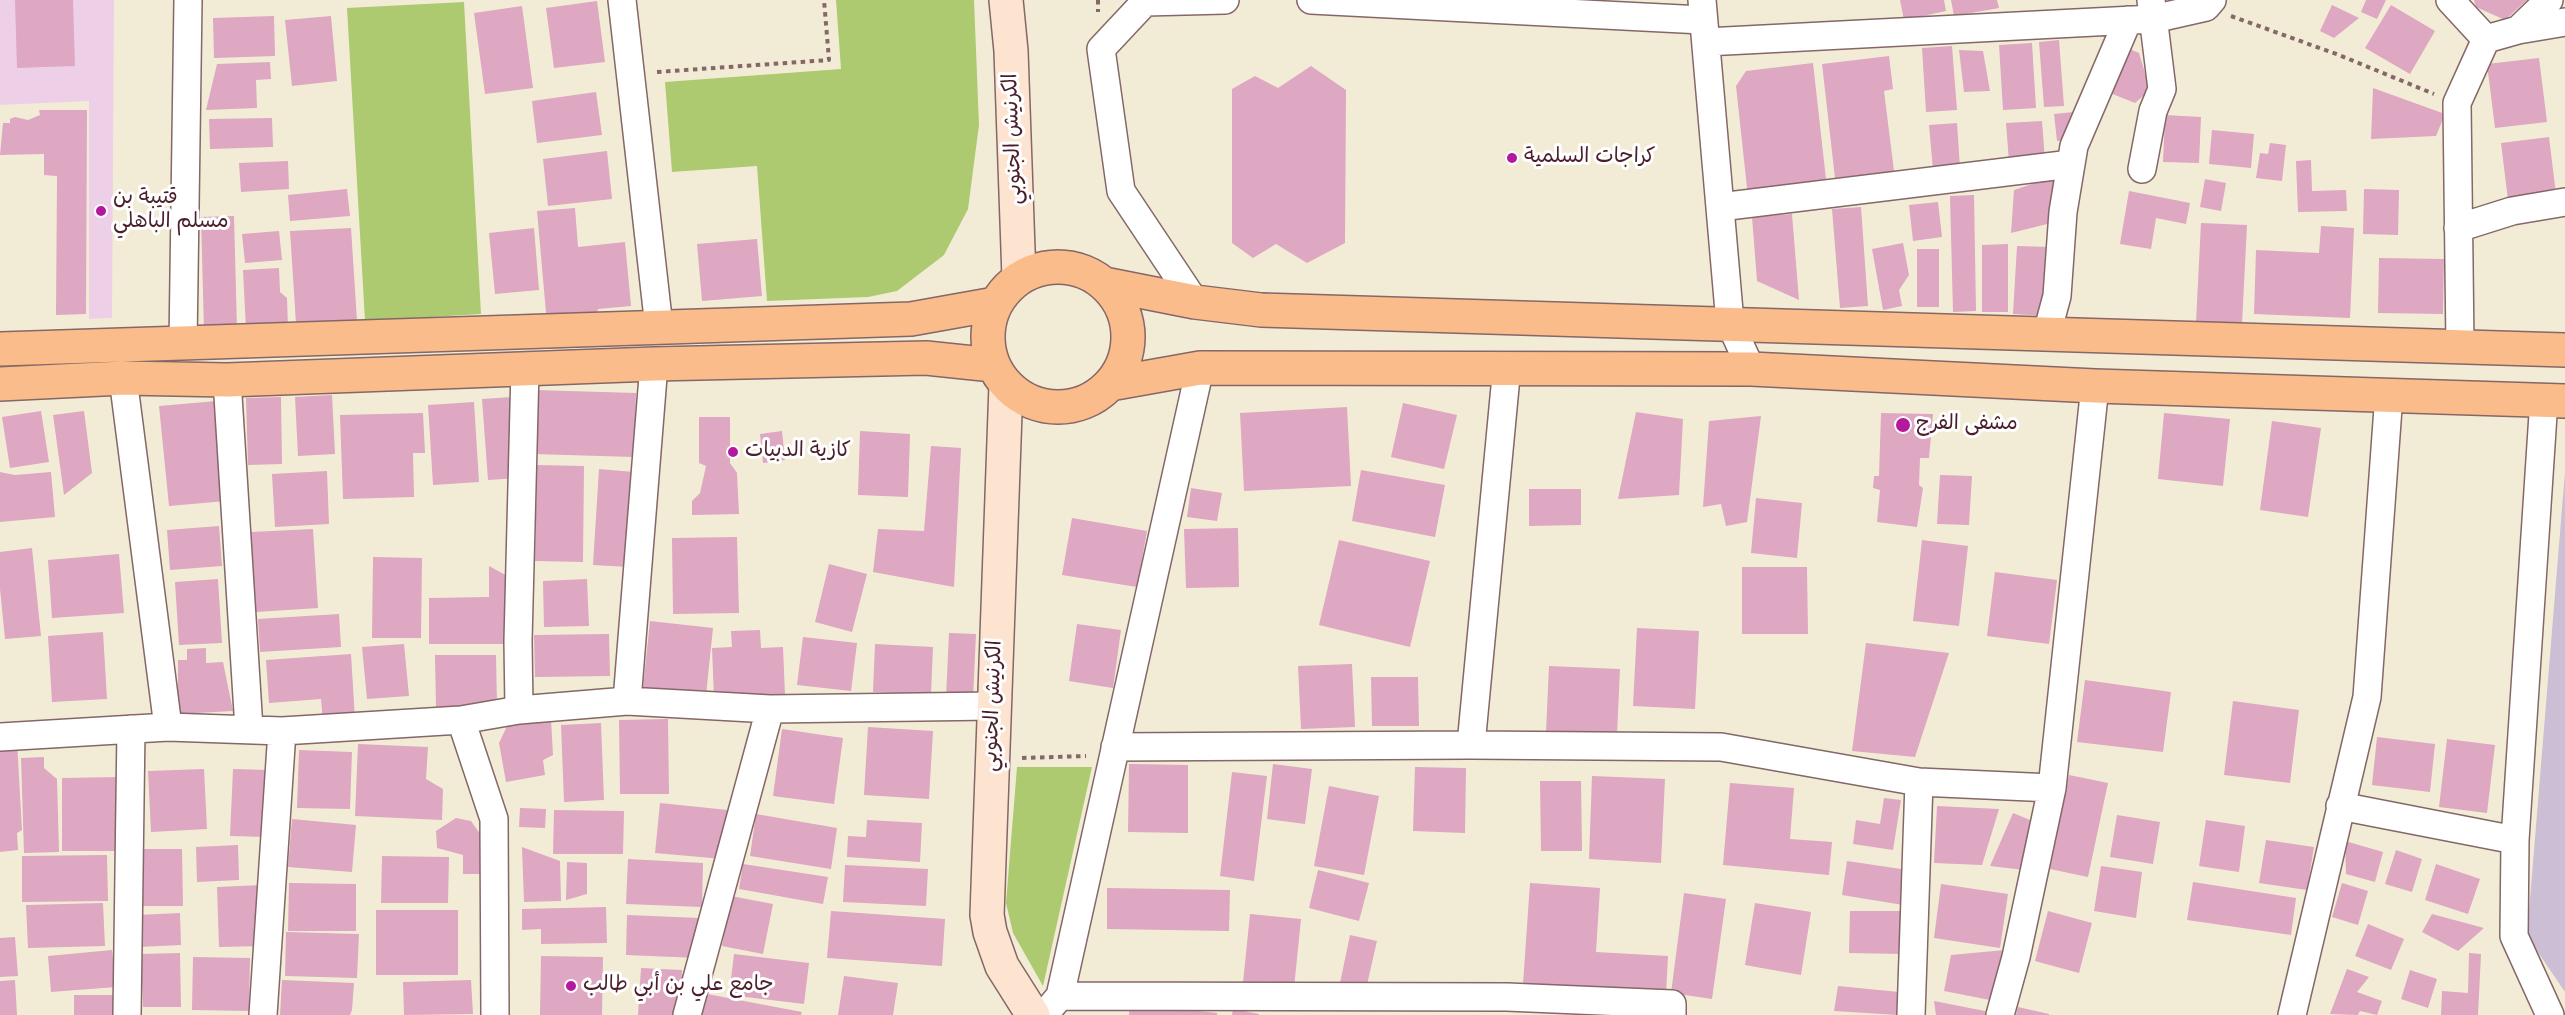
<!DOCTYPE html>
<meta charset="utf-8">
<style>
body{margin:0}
canvas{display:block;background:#f2ecd6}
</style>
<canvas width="2565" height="1015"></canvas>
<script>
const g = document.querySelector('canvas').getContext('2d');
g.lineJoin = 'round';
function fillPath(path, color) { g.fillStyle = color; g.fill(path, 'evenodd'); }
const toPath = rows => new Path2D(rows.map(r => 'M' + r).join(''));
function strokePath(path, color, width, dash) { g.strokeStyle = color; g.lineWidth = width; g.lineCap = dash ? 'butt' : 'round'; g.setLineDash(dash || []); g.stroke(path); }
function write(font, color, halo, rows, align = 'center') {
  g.font = font + ' Mynerve,"Playpen Sans Arabic",sans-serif'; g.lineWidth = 6; g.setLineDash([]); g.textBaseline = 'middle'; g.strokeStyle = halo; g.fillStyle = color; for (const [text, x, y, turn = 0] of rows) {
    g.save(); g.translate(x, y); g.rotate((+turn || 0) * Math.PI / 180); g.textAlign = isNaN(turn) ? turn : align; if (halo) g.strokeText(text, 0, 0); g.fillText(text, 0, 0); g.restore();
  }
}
fillPath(toPath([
 [0,0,114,0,112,318,89,319,89,101,0,105]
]), '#edd0e8');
fillPath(toPath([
 [2565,472,2565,992,2527,936]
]), '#ccbed4');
fillPath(toPath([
 [836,0,974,0,979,125,968,209,944,255,897,291,868,297,767,301,757,166,672,172,665,82,841,69],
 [464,2,481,314,365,321,347,8],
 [1017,767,1092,767,1043,986,1013,933,1006,903]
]), '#adca71');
fillPath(toPath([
 [15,0,73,0,75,66,17,68],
 [1900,0,1944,0,1946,11,1904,20],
 [1951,0,1997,0,1999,8,1954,16],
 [2366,0,2386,0,2377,19,2361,12],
 [2474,0,2527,0,2505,20,2476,7],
 [597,1,605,62,554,68,546,8],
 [2332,5,2359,18,2334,38,2320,31],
 [2391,5,2435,31,2410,74,2365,48],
 [522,6,533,88,485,94,474,13],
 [274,16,275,56,214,58,213,18],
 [331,16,337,81,292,86,285,20],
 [2059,40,2064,106,2044,107,2039,42],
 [2032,43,2036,108,2003,110,1999,45],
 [1952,46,1957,110,1926,112,1922,48],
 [2127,48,2139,53,2150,90,2135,103,2110,93],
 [1959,50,1983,51,1990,91,1964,92],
 [1889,56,1893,89,1884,91,1894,171,1835,178,1822,64],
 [2539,58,2547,122,2495,128,2487,64],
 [270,62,271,79,256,80,257,108,206,110,217,64],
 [1813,63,1827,188,1748,197,1736,86,1746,71],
 [1311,66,1346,90,1345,243,1307,263,1276,244,1253,258,1232,243,1232,89,1255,76,1278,88],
 [2373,88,2445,114,2436,136,2371,139],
 [596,92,602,135,537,143,532,101],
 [39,110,87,110,86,314,56,315,57,176,44,175,44,154,0,155,3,123,10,123,10,119,15,117,28,120,40,115],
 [2083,111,2071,139,2057,141,2054,114],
 [2165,115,2201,117,2199,163,2163,162],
 [272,118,273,147,210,149,209,119],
 [2042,121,2045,160,2009,162,2006,123],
 [1957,123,1960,168,1933,170,1929,125],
 [2212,130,2254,134,2251,168,2209,164],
 [2549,137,2556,194,2508,200,2501,143],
 [2270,143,2286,145,2282,181,2256,178,2260,153,2268,154],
 [607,151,612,199,548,206,543,159],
 [2311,160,2312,191,2346,190,2347,211,2298,212,2296,161],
 [288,161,289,189,241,192,239,163],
 [2056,176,2051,223,2011,233,2014,190],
 [2205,179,2226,183,2221,211,2200,207],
 [347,189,350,216,290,221,288,195],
 [2364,189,2399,190,2398,235,2363,234],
 [2129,191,2190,203,2186,224,2156,218,2151,249,2120,244],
 [1974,195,1976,311,1953,312,1950,196],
 [1938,202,1942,237,1913,241,1909,205],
 [1861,207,1868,306,1840,308,1832,209],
 [575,208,578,247,625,242,631,306,598,309,595,320,547,324,537,211],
 [1792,214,1799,300,1757,281,1752,217],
 [234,216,237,329,204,331,201,217],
 [2201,223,2247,225,2242,324,2196,322],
 [2321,226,2354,228,2350,318,2254,314,2256,250,2319,253],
 [351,228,357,321,296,324,290,231],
 [534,228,539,290,495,294,489,233],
 [279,231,282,260,245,263,242,234],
 [757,239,762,296,702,301,697,244],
 [1903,243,1909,275,1899,290,1902,306,1883,310,1872,249],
 [2008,244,2008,312,1982,312,1982,245],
 [2017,246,2050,247,2046,316,2013,314],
 [1917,249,1939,249,1939,307,1917,307],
 [2379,258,2444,259,2443,314,2378,313],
 [279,268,280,292,287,298,288,328,246,330,243,270],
 [535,390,636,393,634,457,533,454],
 [332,395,335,454,298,456,295,397],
 [281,397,282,464,248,465,246,398],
 [512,397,518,478,488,480,482,399],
 [217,401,226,501,169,506,159,406],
 [474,402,479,482,433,485,428,405],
 [1403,403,1457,415,1444,469,1391,457],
 [1347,407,1351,486,1244,491,1240,413],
 [41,411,49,462,10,468,2,417],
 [84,411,92,473,64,495,53,415],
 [1636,412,1683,419,1679,495,1618,499],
 [423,413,425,453,413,453,414,497,343,499,340,415],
 [1881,413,1933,414,1929,458,1920,458,1919,485,1923,488,1917,527,1877,522,1880,490,1873,488,1874,476,1879,476],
 [2164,413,2230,419,2223,486,2158,479],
 [1761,416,1747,522,1726,526,1721,504,1703,507,1709,421],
 [699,417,730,417,730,463,737,473,739,514,692,515,692,501,700,493,706,466,699,463],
 [2272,421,2321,428,2308,517,2260,510],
 [782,431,785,460,763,463,760,434],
 [860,431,910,434,908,497,858,495],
 [931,446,961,448,954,587,873,572,878,529,924,531],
 [537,465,584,466,583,562,535,561],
 [599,469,634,472,629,567,593,565],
 [1361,470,1445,485,1435,537,1352,521],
 [327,471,329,524,275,527,272,474],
 [0,472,15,475,51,472,55,517,0,522],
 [1940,475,1972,476,1969,525,1937,524],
 [1191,488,1222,493,1217,521,1187,517],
 [1529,489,1581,489,1581,525,1529,526],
 [1756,498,1802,503,1797,558,1751,553],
 [1072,518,1147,531,1137,587,1062,575],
 [219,526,222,566,170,570,167,530],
 [1238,528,1239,587,1186,588,1184,529],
 [313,529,318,608,256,612,251,532],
 [737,537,739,613,673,614,672,538],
 [1339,540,1430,561,1410,647,1319,625],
 [1922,540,1968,546,1959,626,1913,621],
 [32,548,41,636,5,639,0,589,0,552],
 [119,554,124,613,52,618,48,560],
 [373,557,422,558,421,638,372,638],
 [829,564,867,574,852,632,815,622],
 [489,566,511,578,511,644,429,644,429,598,489,597],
 [1742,567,1807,567,1808,634,1742,634],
 [1995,572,2057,580,2049,644,1987,636],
 [218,579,222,643,179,645,175,582],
 [587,579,589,626,544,627,543,581],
 [339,614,341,647,260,652,258,619],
 [650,621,713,628,706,695,643,688],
 [1077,624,1121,630,1113,688,1069,681],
 [1637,628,1699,631,1695,709,1633,706],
 [760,630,761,648,783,647,785,695,714,698,712,648,732,647,731,631],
 [103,632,107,699,52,702,48,636],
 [949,633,976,634,973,698,946,697],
 [609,634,610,676,535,677,534,635],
 [803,637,857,643,851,691,797,685],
 [1866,643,1949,653,1915,757,1852,751],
 [404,644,409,696,367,699,362,647],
 [875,644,933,647,931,694,873,692],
 [206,648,206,663,223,662,233,711,178,714,178,660,187,660,187,649],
 [351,654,355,719,323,722,321,699,269,703,266,660],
 [435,655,496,655,497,706,436,707],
 [1352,664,1355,727,1301,729,1298,666],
 [1549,666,1620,669,1617,735,1546,732],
 [1371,677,1418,677,1419,726,1372,726],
 [2085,680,2171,692,2163,752,2077,742],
 [2233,701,2299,710,2290,783,2224,775],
 [551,719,553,755,543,760,545,775,506,782,499,743,509,722],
 [668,719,669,794,620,794,619,720],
 [601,723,604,800,564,802,561,725],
 [868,727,933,731,929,799,864,795],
 [782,729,843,738,834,804,773,796],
 [2377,737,2435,744,2430,792,2372,785],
 [2447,739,2495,745,2487,813,2439,807],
 [17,741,22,830,17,833,18,850,0,852,0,742],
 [358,744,428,747,426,779,443,789,442,820,355,816],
 [299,750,352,752,350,809,297,808],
 [44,757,44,768,57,779,59,852,24,853,21,758],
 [1129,764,1188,765,1188,833,1128,832],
 [1273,764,1312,769,1305,824,1267,819],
 [1415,767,1466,768,1465,833,1413,831],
 [204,769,207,829,151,832,148,771],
 [233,769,269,770,266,837,230,836],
 [1232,772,1267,776,1254,881,1220,876],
 [2069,775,2108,783,2088,877,2050,869],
 [1592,776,1665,779,1661,863,1589,859],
 [119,777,119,851,62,851,62,778],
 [1540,781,1581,781,1582,851,1541,851],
 [1730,783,1794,788,1790,839,1832,842,1829,875,1723,865],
 [1329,786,1379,796,1364,875,1314,866],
 [1884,798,1901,800,1893,850,1853,844,1856,820,1880,824],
 [660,803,728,810,723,859,655,853],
 [1937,806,1999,809,1982,865,1934,863],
 [520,808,546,809,545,828,519,827],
 [554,810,624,811,623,854,553,854],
 [2013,813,2030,820,2024,870,1990,866],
 [756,814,837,828,831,869,750,856],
 [2117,815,2160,822,2153,864,2110,857],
 [456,818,471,821,483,838,484,874,463,874,463,855,437,848,436,831],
 [292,819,356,825,352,872,288,867],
 [867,820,922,823,920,862,847,857,848,836,866,837],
 [2206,820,2245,826,2239,872,2199,866],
 [2266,840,2314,847,2307,890,2259,883],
 [2345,841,2383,852,2375,882,2346,874],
 [238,845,239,880,197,882,196,847],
 [522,847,560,861,561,901,524,902],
 [141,849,182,849,183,906,141,906],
 [2396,850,2422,859,2412,892,2385,884],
 [107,855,108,901,22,902,22,856],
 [382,856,449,857,448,903,381,903],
 [628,859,703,863,702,907,626,904],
 [1847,861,1908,870,1903,905,1842,895],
 [567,862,587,863,587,894,566,900],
 [743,864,828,877,823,904,739,889],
 [2436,864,2480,879,2468,914,2425,900],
 [845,865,928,869,926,906,843,902],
 [2101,866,2142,872,2136,918,2094,911],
 [1318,870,1369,883,1359,921,1309,908],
 [2193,882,2296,898,2291,935,2187,920],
 [289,883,356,884,356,931,288,931],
 [1530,883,1600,888,1596,952,1668,956,1666,994,1523,984],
 [2342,883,2368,891,2358,925,2332,917],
 [1941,884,2008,894,2000,948,1934,938],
 [262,885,264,946,219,947,217,887],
 [1107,888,1230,890,1229,931,1107,929],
 [1684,893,1726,899,1712,999,1671,993],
 [731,896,773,904,763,954,722,946],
 [103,903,105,946,28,948,26,905],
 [1755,903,1811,912,1801,975,1745,965],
 [606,907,607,943,541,944,541,929,522,930,522,909],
 [376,910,458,910,458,975,376,975],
 [831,911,945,919,942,966,827,958],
 [1850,911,1902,911,1902,954,1849,953],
 [2048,911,2092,923,2079,973,2035,961],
 [180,913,181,945,139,947,137,915],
 [1250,914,1301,919,1294,988,1243,983],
 [2432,914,2484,928,2458,951,2422,932],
 [627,915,700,918,698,958,626,955],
 [2368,924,2404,939,2391,970,2355,956],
 [286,932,359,934,357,978,285,976],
 [1350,935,1377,941,1366,989,1340,983],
 [15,937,18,976,0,977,0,938],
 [112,950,116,987,51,992,48,956],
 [2005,950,1995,1001,1944,991,1951,955],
 [180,953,181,1007,143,1007,141,954],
 [2469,953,2481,954,2478,1015,2441,1015,2442,991,2468,993],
 [734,954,809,963,804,1004,729,995],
 [541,956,603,957,602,1015,540,1015],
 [193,957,250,958,249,1011,192,1010],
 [641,968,682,970,680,1015,638,1015],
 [2347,969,2369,977,2357,992,2382,1001,2377,1015,2360,1011,2358,1015,2330,1014],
 [2410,970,2437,979,2428,1008,2401,999],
 [844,976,898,983,893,1015,838,1015],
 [15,980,17,1015,0,1015,0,981],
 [282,980,354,983,352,1010,350,1015,280,1015],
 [471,980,473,1014,404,1015,403,982],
 [1838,986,1899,992,1898,1015,1834,1011],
 [707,994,802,1012,801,1015,702,1015],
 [74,995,114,995,115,1015,74,1015],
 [1934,1001,1985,1011,1985,1015,1936,1015],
 [1130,1003,1217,1013,1217,1015,1129,1015],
 [2018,1007,2049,1014,2049,1015,2016,1015],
 [1233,1009,1259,1014,1259,1015,1232,1015]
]), '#dea7c2');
const street = toPath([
 [622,0,659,327],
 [1311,0,1702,20],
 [1702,0,1730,323,1751,369],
 [2450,0,2486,39],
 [2518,30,2565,22],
 [1706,42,2153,19,2206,7,2212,0],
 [2142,169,2153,111,2162,89,2151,0],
 [1720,207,2071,164],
 [2458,228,2512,211,2565,202],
 [1195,302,1121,191,1101,49,1145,2,1225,0],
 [2047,333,2057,296,2063,212,2074,146,2128,20],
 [183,344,188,0],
 [2460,346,2457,103,2486,39,2518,30,2549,0],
 [123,378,168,727],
 [227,380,249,729],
 [2544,399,2515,840,2514,936,2550,1015],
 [627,701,654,364],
 [519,710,518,641,525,369],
 [461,720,494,819,495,1015],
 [0,737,168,727,282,731,461,720,519,710,627,701,770,709,994,706],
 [1471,745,1507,366],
 [1115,747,1471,745,1721,747,1919,782,2052,788],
 [2340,806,2515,840],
 [1060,996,1507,997,1672,1004,1672,1015],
 [127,1015,131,729],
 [263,1015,282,731],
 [687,1015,770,709],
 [1044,1015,1060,996,1200,368],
 [1911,1015,1919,782],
 [2000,1015,2016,957,2052,788,2095,386],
 [2292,1015,2367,697,2389,394]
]);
const secondary = toPath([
 [1006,0,1011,51,1019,278],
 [1006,385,987,915,990,932,1002,966,1033,1015]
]);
const primary = toPath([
 '988 337a70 70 0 1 1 140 0a70 70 0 1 1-140 0Z',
 [1104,284,1195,302,1261,310,2565,350],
 [0,349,911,319,995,304],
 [0,384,123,378,227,380,654,364,926,358,993,365],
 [1110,384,1200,368,1751,369,2095,386,2565,401]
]);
strokePath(street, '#856767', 30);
strokePath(secondary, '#856767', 36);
strokePath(primary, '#856767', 36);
strokePath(toPath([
 [1098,0,1098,12],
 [2231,16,2339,55,2434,94],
 [657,72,829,60,824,0],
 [1022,758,1086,756]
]), '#856767', 4, [4.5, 4.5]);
strokePath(street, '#fff', 27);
strokePath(secondary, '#fde4d0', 33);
strokePath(primary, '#f9bc8a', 33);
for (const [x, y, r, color] of [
 [1512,158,6,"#b5179e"],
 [101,211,6,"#b5179e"],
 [1903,425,8,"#b5179e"],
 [733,452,6,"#b5179e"],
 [571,986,6,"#b5179e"]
]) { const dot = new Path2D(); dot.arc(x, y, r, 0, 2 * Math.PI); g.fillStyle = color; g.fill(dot); strokePath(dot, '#fff', 2); }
write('21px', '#4a1f2b', '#fff', [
 ["الكرنيش الجنوبي",1014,139,-92],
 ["الكرنيش الجنوبي",994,706,-88]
]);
write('21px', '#4a1f2b', '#fff', [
 ["كراجات السلمية",1524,158],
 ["قتيبة بن",113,199],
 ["مسلم الباهلي",113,223],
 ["مشفى الفرج",1916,425],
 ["كازية الدبيات",745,452],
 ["جامع علي بن أبي طالب",583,986]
], 'left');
</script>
